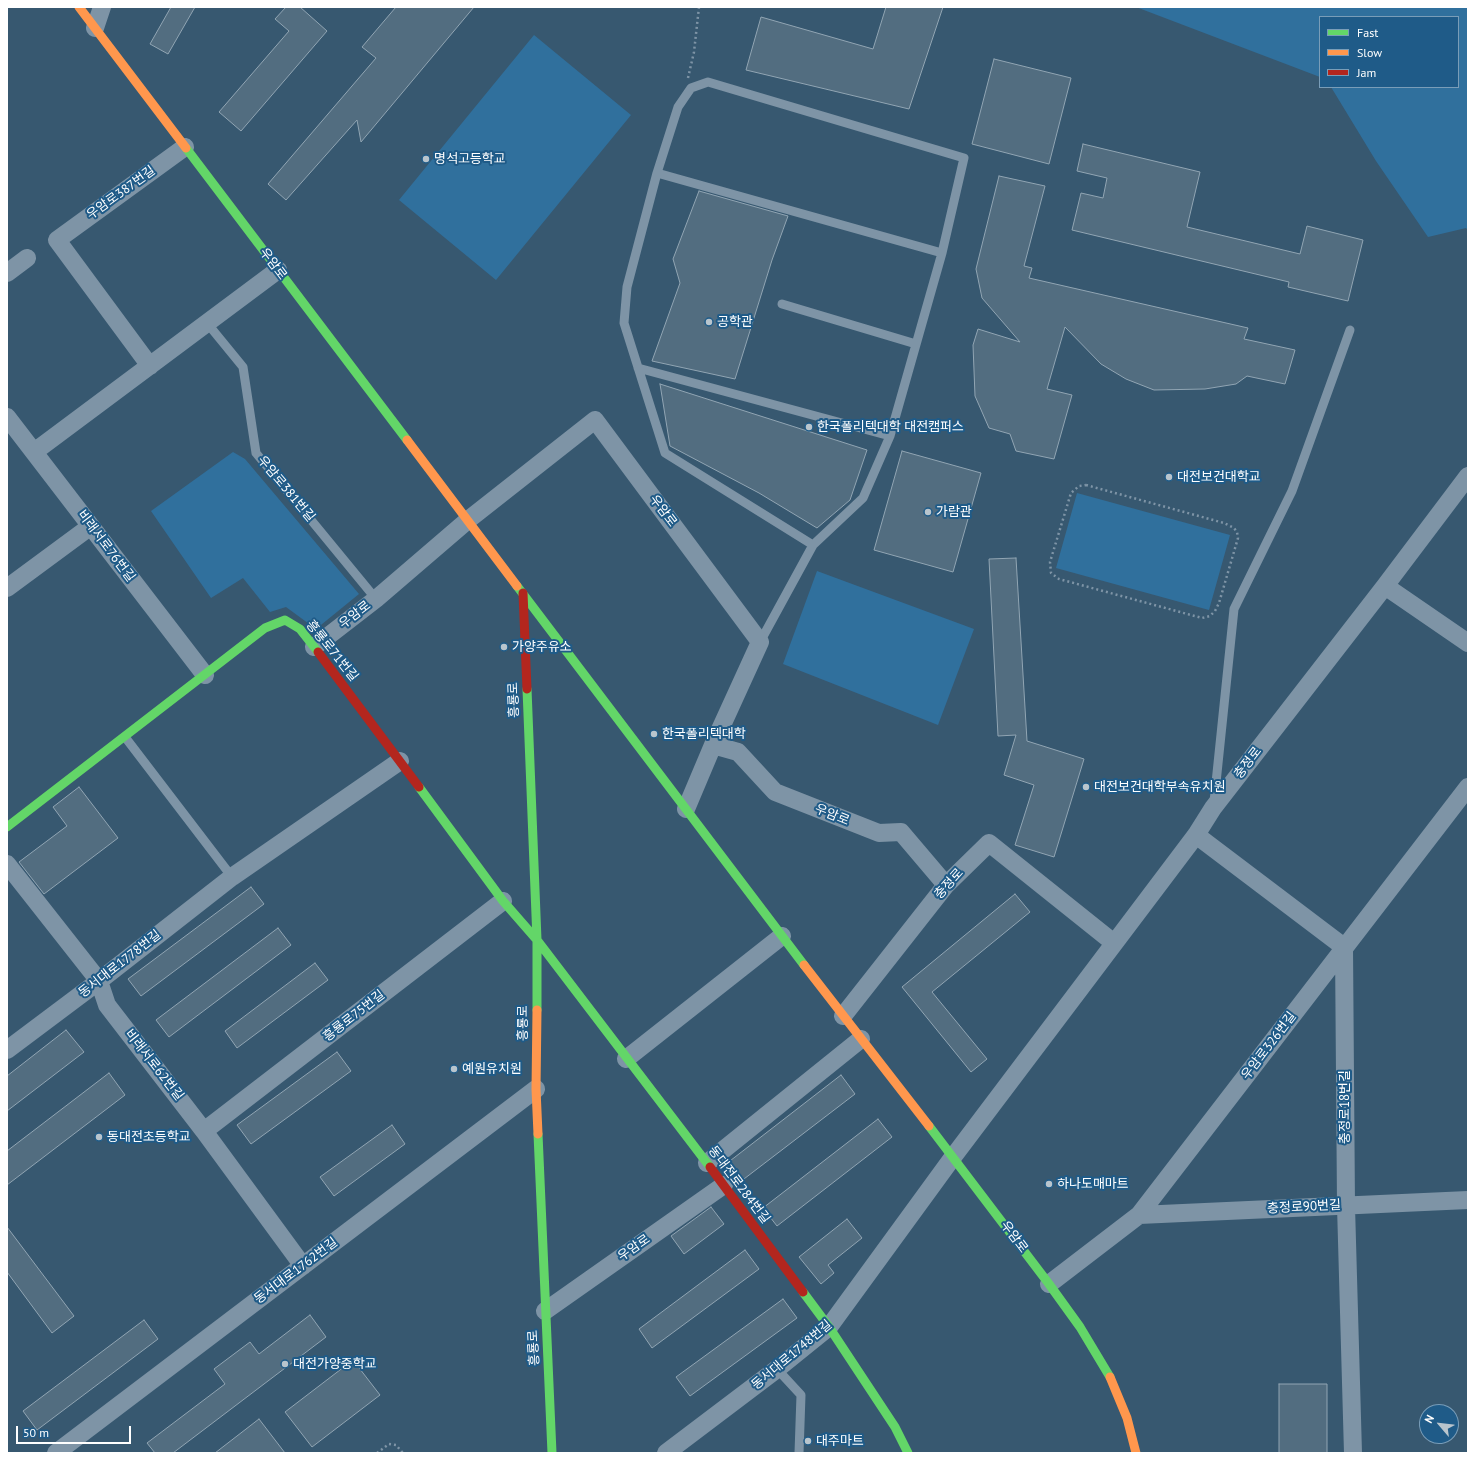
<!DOCTYPE html>
<meta charset="utf-8">
<style>
body{margin:0}
#map{position:relative;width:1475px;height:1460px;overflow:hidden;background:#375870;font-family:"PT Sans",sans-serif}
canvas{display:block}
.frame{position:absolute;inset:0;border:8px solid #fff;pointer-events:none}
.legend{position:absolute;left:1319px;top:16px;width:140px;height:72px;box-sizing:border-box;background:#1f5b88;border:1px solid #799db8;margin:0;padding:5px 7px;list-style:none;font-size:12px;color:#fff}
.legend li{display:flex;align-items:center;gap:8px;height:20px}
.legend b{width:20px;border:1px solid #799db8}
.north{position:absolute;left:1419px;top:1404px;width:40px;height:40px;box-sizing:border-box;background:#1f5b88;border:1px solid #799db8;border-radius:50%;rotate:298deg;font-size:11px;font-weight:700;line-height:16px;text-align:center;color:#fff}
.north::after{content:'';display:block;margin:auto;width:14px;height:18px;background:#b9c5cd;clip-path:polygon(50% 0,100% 100%,50% 72%,0 100%)}
.scale{position:absolute;left:16px;top:1426px;width:115px;height:18px;box-sizing:border-box;border:2px solid #fff;border-top:0;padding-left:5px;font-size:12px;line-height:14px;white-space:nowrap;color:#fff;-webkit-text-stroke:3px #1f5b88;paint-order:stroke}
</style>
<div id="map">
<canvas width="1475" height="1460"></canvas>
<div class="frame"></div>
<ul class="legend">
<li><b style="height:5px;background:#63d668"></b>Fast</li>
<li><b style="height:5px;background:#ff974d"></b>Slow</li>
<li><b style="height:5px;background:#b3261e"></b>Jam</li>
</ul>
<div class="north">N</div>
<div class="scale">50 m</div>
</div>
<script>
const g = document.querySelector('canvas').getContext('2d');
g.lineJoin = 'round';
function fillPath(path, color) { g.fillStyle = color; g.fill(path, 'evenodd'); }
const toPath = rows => new Path2D(rows.map(r => 'M' + r).join(''));
function strokePath(path, color, width, dash) { g.strokeStyle = color; g.lineWidth = width; g.lineCap = dash ? 'butt' : 'round'; g.setLineDash(dash || []); g.stroke(path); }
function write(font, color, halo, rows, align = 'center') {
  g.font = font + ' "PT Sans","Noto Sans KR",sans-serif'; g.lineWidth = 4; g.setLineDash([]); g.textBaseline = 'middle'; g.strokeStyle = halo; g.fillStyle = color; for (const [text, x, y, turn = 0] of rows) {
    g.save(); g.translate(x, y); g.rotate((+turn || 0) * Math.PI / 180); g.textAlign = isNaN(turn) ? turn : align; if (halo) g.strokeText(text, 0, 0); g.fillText(text, 0, 0); g.restore();
  }
}
fillPath(toPath([
 [1136,7,1468,7,1468,230,1466,228,1428,237,1376,161,1331,87,1458,87,1458,17,1320,17,1320,77],
 [534,35,631,115,496,280,399,200],
 [233,452,245,459,359,594,316,629,286,607,270,612,243,578,211,598,151,511],
 [1077,493,1230,535,1209,610,1056,568],
 [817,571,974,629,938,725,783,664]
]), '#30709d');
const building = toPath([
 [171,7,195,7,168,54,150,44,171,7],
 [286,7,300,7,327,31,241,131,219,112,289,31,275,19,286,7],
 [396,7,474,7,361,142,357,120,286,200,268,184,376,58,362,47,396,7],
 [886,7,943,7,909,109,746,70,761,17,873,49,886,7],
 [994,59,1071,78,1049,164,972,144,994,59],
 [1083,144,1200,172,1187,227,1300,254,1307,226,1363,240,1348,301,1288,287,1289,282,1072,230,1081,193,1103,198,1107,178,1077,171,1083,144],
 [999,176,1045,186,1024,266,1032,268,1029,278,1248,328,1244,339,1295,350,1285,384,1247,376,1236,384,1205,389,1154,390,1126,379,1101,364,1065,327,1047,389,1072,395,1054,459,1016,451,1010,434,989,428,975,396,973,345,978,329,1020,342,982,298,976,269,999,176],
 [699,191,788,216,772,260,735,379,652,361,680,283,673,259,699,191],
 [660,384,867,450,850,500,817,528,759,493,670,446,660,384],
 [902,451,981,473,953,572,874,550,902,451],
 [1016,558,1027,741,1084,759,1054,857,1015,845,1034,785,1004,775,1016,735,998,736,989,559,1016,558],
 [79,787,118,838,44,894,19,862,67,826,53,807,79,787],
 [251,887,264,904,141,996,128,979,251,887],
 [1015,894,1030,912,932,992,987,1059,971,1072,902,987,1015,894],
 [278,928,291,945,169,1037,156,1020,278,928],
 [315,963,328,980,237,1048,225,1031,315,963],
 [66,1030,84,1052,7,1111,7,1076,66,1030],
 [337,1052,351,1071,251,1144,237,1125,337,1052],
 [109,1073,125,1095,7,1185,7,1151,109,1073],
 [841,1075,855,1094,740,1182,726,1164,841,1075],
 [878,1119,892,1137,777,1226,763,1208,878,1119],
 [392,1125,405,1144,334,1196,320,1177,392,1125],
 [711,1207,724,1224,684,1254,671,1236,711,1207],
 [847,1219,862,1238,828,1265,834,1273,821,1284,799,1257,847,1219],
 [7,1227,74,1316,52,1333,7,1272,7,1227],
 [745,1250,759,1269,652,1348,639,1329,745,1250],
 [783,1299,797,1318,690,1396,676,1377,783,1299],
 [310,1315,326,1337,173,1453,155,1453,147,1443,225,1384,214,1369,250,1342,259,1354,310,1315],
 [144,1320,158,1339,37,1430,23,1411,144,1320],
 [353,1360,380,1395,312,1447,285,1412,353,1360],
 [1279,1384,1327,1384,1327,1453,1279,1453,1279,1384],
 [259,1419,285,1453,215,1453,259,1419]
]);
fillPath(building, '#526d80');
strokePath(building, '#91a5b3', 1);
strokePath(toPath([
 [688,78,694,52,699,7],
 [1086,485,1224,523,1234,528,1237,532,1238,538,1219,603,1215,611,1210,616,1202,618,1059,579,1051,573,1050,562,1071,493,1079,486,1086,485],
 [377,1453,389,1444,396,1445,403,1453]
]), '#7e94a6', 2.5, [2, 3]);
strokePath(toPath([
 [657,173,942,253],
 [782,304,916,344],
 [207,323,243,367,256,453,376,599],
 [638,368,890,436],
 [760,642,813,545,863,498,890,436,942,253,964,158,708,82,691,88,678,107,657,173,627,287,624,323,665,453,813,545],
 [125,737,232,877],
 [1214,802,1234,609,1292,491,1350,330],
 [777,1369,801,1395,799,1453]
]), '#7e94a6', 9);
strokePath(toPath([
 [95,28,102,7],
 [7,273,27,258],
 [150,366,57,240,185,147],
 [7,417,205,675],
 [34,452,278,270],
 [1385,586,1468,643],
 [7,588,91,526],
 [314,647,376,599,468,520,595,420,760,642,713,745,686,809],
 [713,745,738,752,775,792,879,833,901,832,946,885],
 [1196,835,1344,947,1346,1206,1353,1453],
 [7,864,99,981,107,1005,204,1131,303,1266],
 [843,1016,946,885,989,843,1114,943],
 [7,1050,99,981,232,877,400,761],
 [626,1059,782,936],
 [204,1131,503,901],
 [707,1163,861,1039],
 [1139,1215,1468,1200],
 [1049,1284,1139,1215,1468,787],
 [545,1311,724,1185],
 [56,1453,536,1089],
 [666,1453,777,1369,829,1327,953,1157,1196,835,1213,808,1385,586,1468,476]
]), '#7e94a6', 18);
strokePath(toPath([
 [186,148,407,440],
 [517,586,804,965],
 [527,689,537,940,537,1010],
 [419,787,503,901,537,940,710,1167],
 [7,827,265,628,285,620,300,629,318,652],
 [929,1126,1049,1284,1080,1327,1110,1377],
 [538,1134,552,1453],
 [803,1292,829,1327,895,1427,908,1453]
]), '#63d668', 9);
strokePath(toPath([
 [79,7,186,148],
 [407,440,517,586],
 [804,965,929,1126],
 [537,1010,536,1089,538,1134],
 [1110,1377,1127,1418,1136,1453]
]), '#ff974d', 9);
strokePath(toPath([
 [523,593,527,689],
 [318,652,419,787],
 [710,1167,803,1292]
]), '#b3261e', 9);
for (const [x, y, r, color] of [
 [426,159,4,"#b9c5cd"],
 [709,322,4,"#b9c5cd"],
 [809,427,4,"#b9c5cd"],
 [1169,477,4,"#b9c5cd"],
 [928,512,4,"#b9c5cd"],
 [504,647,4,"#b9c5cd"],
 [654,734,4,"#b9c5cd"],
 [1086,787,4,"#b9c5cd"],
 [454,1069,4,"#b9c5cd"],
 [99,1137,4,"#b9c5cd"],
 [1049,1184,4,"#b9c5cd"],
 [285,1364,4,"#b9c5cd"],
 [808,1441,4,"#b9c5cd"]
]) { const dot = new Path2D(); dot.arc(x, y, r, 0, 2 * Math.PI); g.fillStyle = color; g.fill(dot); strokePath(dot, '#1f5b88', 1.5); }
write('13px', '#fff', '#1f5b88', [
 ["명석고등학교",434,159],
 ["공학관",717,322],
 ["한국폴리텍대학 대전캠퍼스",817,427],
 ["대전보건대학교",1177,477],
 ["가람관",936,512],
 ["가양주유소",512,647],
 ["한국폴리텍대학",662,734],
 ["대전보건대학부속유치원",1094,787],
 ["예원유치원",462,1069],
 ["동대전초등학교",107,1137],
 ["하나도매마트",1057,1184],
 ["대전가양중학교",293,1364],
 ["대주마트",816,1441]
], 'left');
write('13px', '#fff', '#1f5b88', [
 ["우암로387번길",121,193,-36],
 ["우암로",273,264,53],
 ["우암로381번길",286,489,50],
 ["우암로",663,511,53],
 ["비래서로76번길",106,546,53],
 ["우암로",355,615,-38],
 ["흥룡로71번길",332,651,51],
 ["흥룡로",514,700,-92],
 ["충정로",1248,763,-52],
 ["우암로",832,815,22],
 ["충정로",949,884,-48],
 ["동서대로1778번길",120,964,-38],
 ["흥룡로75번길",354,1016,-38],
 ["흥룡로",523,1023,-90],
 ["우암로326번길",1269,1046,-53],
 ["비래서로62번길",154,1065,52],
 ["충정로18번길",1345,1107,-90],
 ["동대전로284번길",739,1185,53],
 ["충정로90번길",1304,1207,-3],
 ["우암로",1014,1237,53],
 ["우암로",634,1248,-35],
 ["동서대로1762번길",296,1271,-37],
 ["흥룡로",534,1348,-93],
 ["동서대로1748번길",792,1355,-40]
]);
</script>
